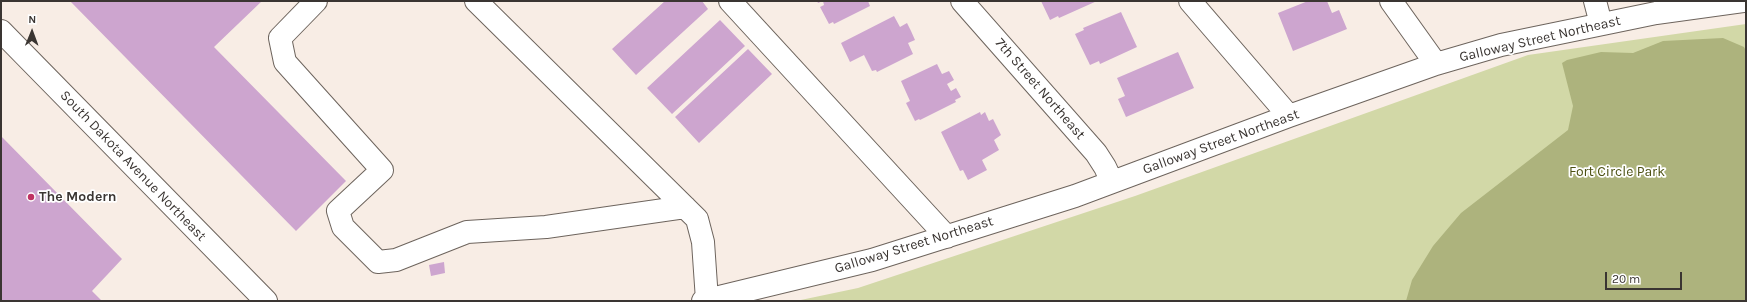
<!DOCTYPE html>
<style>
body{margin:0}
#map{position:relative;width:1747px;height:302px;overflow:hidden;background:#f8ede5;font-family:Karla,sans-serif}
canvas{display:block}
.frame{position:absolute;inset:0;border:2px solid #3a3532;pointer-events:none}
.north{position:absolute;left:12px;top:12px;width:40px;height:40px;-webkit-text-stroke:3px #fff;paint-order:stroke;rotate:1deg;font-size:11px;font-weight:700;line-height:16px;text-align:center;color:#3a3532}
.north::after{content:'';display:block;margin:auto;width:14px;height:18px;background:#3a3532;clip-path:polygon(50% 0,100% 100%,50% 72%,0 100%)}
.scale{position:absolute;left:1605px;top:272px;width:77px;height:18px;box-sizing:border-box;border:2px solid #3a3532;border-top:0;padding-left:5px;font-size:12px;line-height:14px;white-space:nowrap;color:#3a3532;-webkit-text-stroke:3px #fff;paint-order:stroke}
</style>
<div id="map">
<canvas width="1747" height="302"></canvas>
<div class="frame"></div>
<div class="north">N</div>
<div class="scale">20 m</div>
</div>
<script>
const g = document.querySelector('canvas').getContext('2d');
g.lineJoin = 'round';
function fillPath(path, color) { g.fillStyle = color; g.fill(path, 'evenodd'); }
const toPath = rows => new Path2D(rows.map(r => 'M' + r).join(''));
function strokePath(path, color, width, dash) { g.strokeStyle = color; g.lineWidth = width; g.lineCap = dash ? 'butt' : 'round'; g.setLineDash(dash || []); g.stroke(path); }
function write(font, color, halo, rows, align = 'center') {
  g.font = font + ' Karla,sans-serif'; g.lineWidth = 3.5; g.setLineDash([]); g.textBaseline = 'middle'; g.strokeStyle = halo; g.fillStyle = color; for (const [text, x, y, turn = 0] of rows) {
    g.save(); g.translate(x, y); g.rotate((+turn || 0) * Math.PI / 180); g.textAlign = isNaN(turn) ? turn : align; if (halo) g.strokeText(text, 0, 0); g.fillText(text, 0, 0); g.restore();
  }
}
fillPath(toPath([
 [1746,24,1746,301,796,301,858,288,1135,196,1528,55]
]), '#d2d8a7');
fillPath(toPath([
 [1723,38,1744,47,1746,51,1746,301,1406,301,1412,280,1433,246,1461,213,1568,130,1573,106,1562,63,1567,60,1601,52,1633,53,1663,41]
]), '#adb37d');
fillPath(toPath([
 [70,1,262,1,214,47,346,181,296,231],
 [665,1,702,1,708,9,636,75,612,49],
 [817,1,868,1,870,6,834,24,833,22,829,24,820,7,824,5,823,1,818,3],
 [1041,1,1097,1,1059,18,1058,16,1050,20],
 [1308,1,1327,1,1332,13,1339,10,1347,29,1293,51,1278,13],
 [1121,12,1137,47,1100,64,1099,61,1090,65,1075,34,1084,30,1083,28],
 [894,16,900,27,907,23,911,31,915,40,908,43,913,54,877,72,876,70,872,71,864,55,850,62,841,43],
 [720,20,745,46,672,114,647,88],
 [748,49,772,74,699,143,675,117],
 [1178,52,1194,88,1126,117,1118,99,1125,96,1117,78],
 [937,64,942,74,949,71,954,80,947,84,951,91,956,88,961,97,955,100,956,102,920,120,919,119,915,121,906,103,910,101,901,81],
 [980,112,981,115,985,112,989,121,993,119,1001,135,994,140,999,150,982,160,987,170,968,180,963,170,960,171,941,132],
 [1,136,122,259,92,291,102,301,1,301],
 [444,262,445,273,431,276,429,265]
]), '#cda5cf');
const minor = toPath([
 [316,1,280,38,285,62,382,170,338,211,343,227,378,262,396,260,467,232,546,227,685,207],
 [476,1,697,219,703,242,707,300],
 [730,1,947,237],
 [962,1,1096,153,1105,167,1112,182],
 [1190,1,1289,116],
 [1391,1,1436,64],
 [1595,1,1601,24],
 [703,301,872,260,1075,196,1289,116,1436,64,1501,45,1656,13,1743,1]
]);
const major = toPath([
 [1,31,266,301]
]);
strokePath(minor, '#6d645d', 24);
strokePath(major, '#6d645d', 24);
strokePath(minor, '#fff', 22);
strokePath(major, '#fff', 22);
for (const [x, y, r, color] of [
 [31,197,4,"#bf3263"]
]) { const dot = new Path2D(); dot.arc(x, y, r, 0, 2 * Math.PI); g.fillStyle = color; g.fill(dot); strokePath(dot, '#fff', 1.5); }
write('14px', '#3a3532', '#fff', [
 ["Galloway Street Northeast",1540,39,-13],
 ["7th Street Northeast",1040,89,49],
 ["Galloway Street Northeast",1221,142,-20],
 ["South Dakota Avenue Northeast",133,166,46],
 ["Galloway Street Northeast",914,245,-17]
]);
write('14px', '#4d5113', '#fff', [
 ["Fort Circle Park",1617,172]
]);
write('bold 14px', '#3a3532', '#fff', [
 ["The Modern",39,197]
], 'left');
</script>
